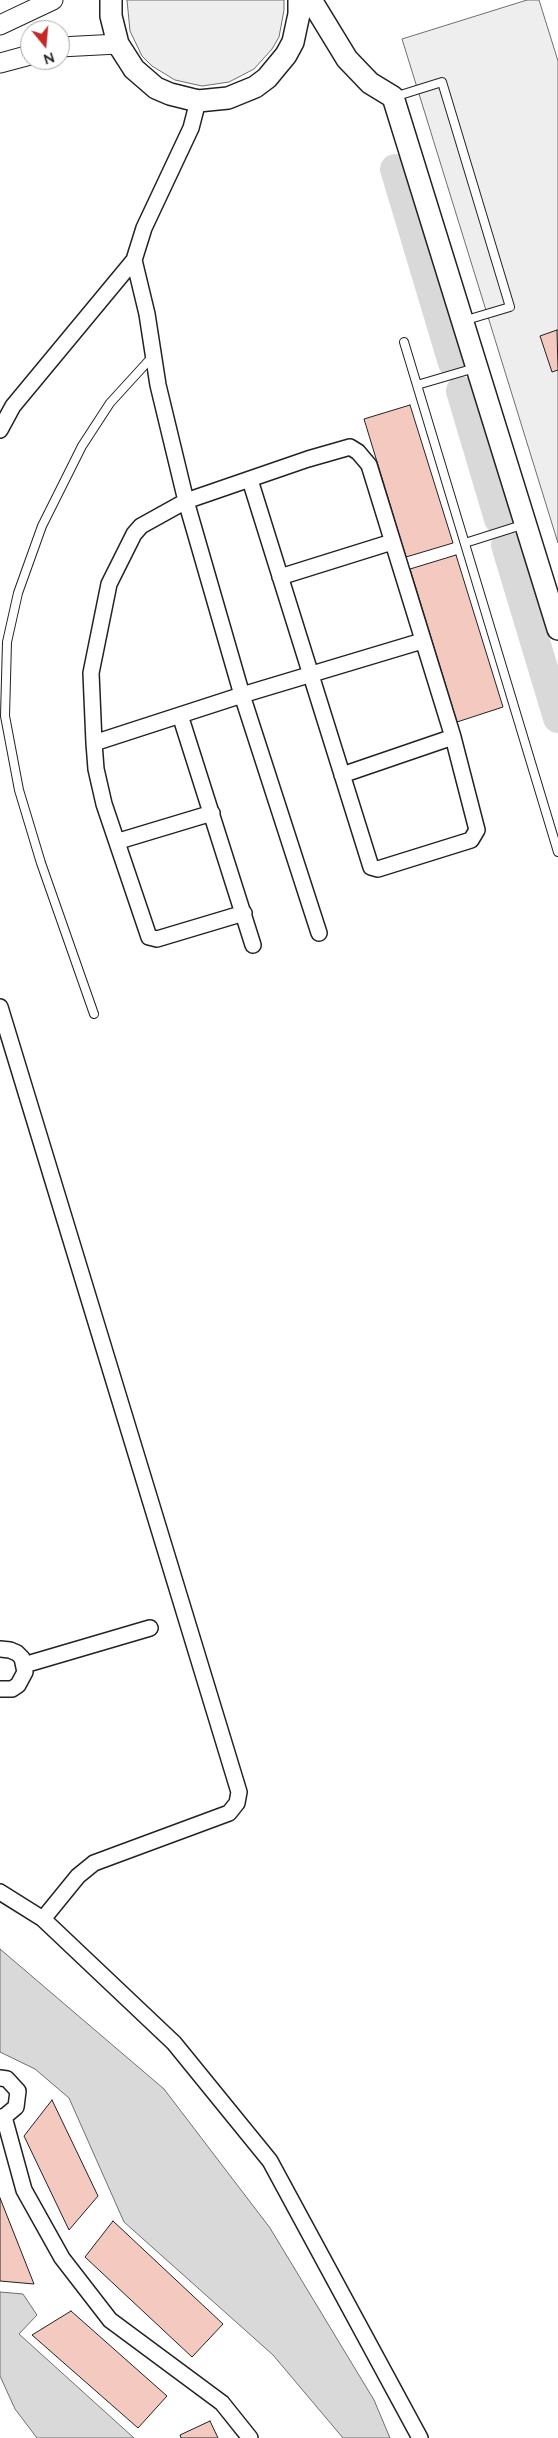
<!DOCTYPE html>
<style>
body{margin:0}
#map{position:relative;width:558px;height:2438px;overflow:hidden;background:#fff;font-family:Mulish,sans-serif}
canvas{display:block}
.north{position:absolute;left:20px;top:20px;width:50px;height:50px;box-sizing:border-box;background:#fff;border:1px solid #a7a7a7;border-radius:50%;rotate:163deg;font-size:14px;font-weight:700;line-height:20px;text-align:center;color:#222}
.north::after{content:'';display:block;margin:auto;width:18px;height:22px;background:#c62828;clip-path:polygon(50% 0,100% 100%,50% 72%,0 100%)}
</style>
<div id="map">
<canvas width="558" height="2438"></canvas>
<div class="north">N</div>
</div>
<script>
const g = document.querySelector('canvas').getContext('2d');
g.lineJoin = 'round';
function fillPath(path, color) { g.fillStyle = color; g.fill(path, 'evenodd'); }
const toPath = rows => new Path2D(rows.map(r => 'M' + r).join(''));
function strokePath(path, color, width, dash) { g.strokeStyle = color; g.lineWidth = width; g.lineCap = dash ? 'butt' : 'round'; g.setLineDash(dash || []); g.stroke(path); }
const green = toPath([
 [127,0,284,0,284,10,279,37,272,49,254,69,229,82,202,86,175,80,152,66,142,56,130,31,127,0],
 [527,0,539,0,558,61,558,543,402,39,527,0]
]);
fillPath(green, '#eee');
strokePath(green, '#6f6f6f', 1);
const water = toPath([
 [0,1949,164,2089,270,2228,374,2400,390,2438,343,2438,273,2355,124,2222,69,2098,35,2069,0,2052,0,1949],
 [0,2292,23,2294,37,2315,19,2334,134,2438,37,2438,15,2409,0,2376,0,2292]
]);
fillPath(water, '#d9d9d9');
strokePath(water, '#6f6f6f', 1);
strokePath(toPath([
 [395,169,453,363],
 [461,391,499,519],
 [506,545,558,718]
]), '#d9d9d9', 30);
const building = toPath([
 [557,330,558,370,552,372,540,336,557,330],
 [410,405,453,543,406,557,364,419,410,405],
 [456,555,503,707,457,722,410,569,456,555],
 [52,2100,98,2196,69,2230,24,2136,52,2100],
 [0,2198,34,2284,0,2281,0,2198],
 [113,2221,223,2324,192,2357,85,2257,113,2221],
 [71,2311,167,2396,138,2428,32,2335,71,2311],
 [210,2421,218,2438,181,2438,180,2435,210,2421]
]);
fillPath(building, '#f3c9c0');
strokePath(building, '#222', 1);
const service = toPath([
 [394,97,442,82,510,307,463,321],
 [404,342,558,852],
 [417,385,475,368],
 [465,543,525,524],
 [94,1014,41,863,19,790,5,716,7,642,18,593,42,526,82,446,110,403,152,357]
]);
const minor = toPath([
 [134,260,147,314,158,385,186,501,308,459,350,447,358,452,369,465,453,737,477,830,471,840,378,869,371,867,250,480],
 [0,430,13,406,134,260,144,228,191,128,198,101],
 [280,577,392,542],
 [180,715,253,945],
 [94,743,91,673,109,584,134,534,141,526,186,501,242,695,319,933],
 [342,775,453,737],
 [119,841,212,813],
 [244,913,157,939,149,937,104,804,96,769,94,743,242,695,422,641],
 [0,1007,239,1792,237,1803,229,1813,94,1863,78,1876,43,1919],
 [0,1649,10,1650,17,1653,22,1658,25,1672,18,1685,12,1689,0,1689],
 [24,1665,150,1628],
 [0,1892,43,1919,174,2043,270,2161,420,2438],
 [0,2078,7,2079,18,2091,16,2107,4,2117,0,2117],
 [4,2117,24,2190,62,2258,110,2320,222,2403,250,2438]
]);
const tertiary = toPath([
 [0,25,53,0],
 [60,47,118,44],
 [0,63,30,55]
]);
const secondary = toPath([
 [111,0,111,16,118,44,134,69,156,88,170,94,198,101,228,98,255,87,267,78,286,55,293,42,299,14,299,0],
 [311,0,347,59,370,83,393,97,558,629]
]);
strokePath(service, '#222', 10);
strokePath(minor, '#222', 18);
strokePath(tertiary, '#222', 21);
strokePath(secondary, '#222', 24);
strokePath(service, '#fff', 8);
strokePath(minor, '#fff', 15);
strokePath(tertiary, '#fff', 19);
strokePath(secondary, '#fff', 21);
</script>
